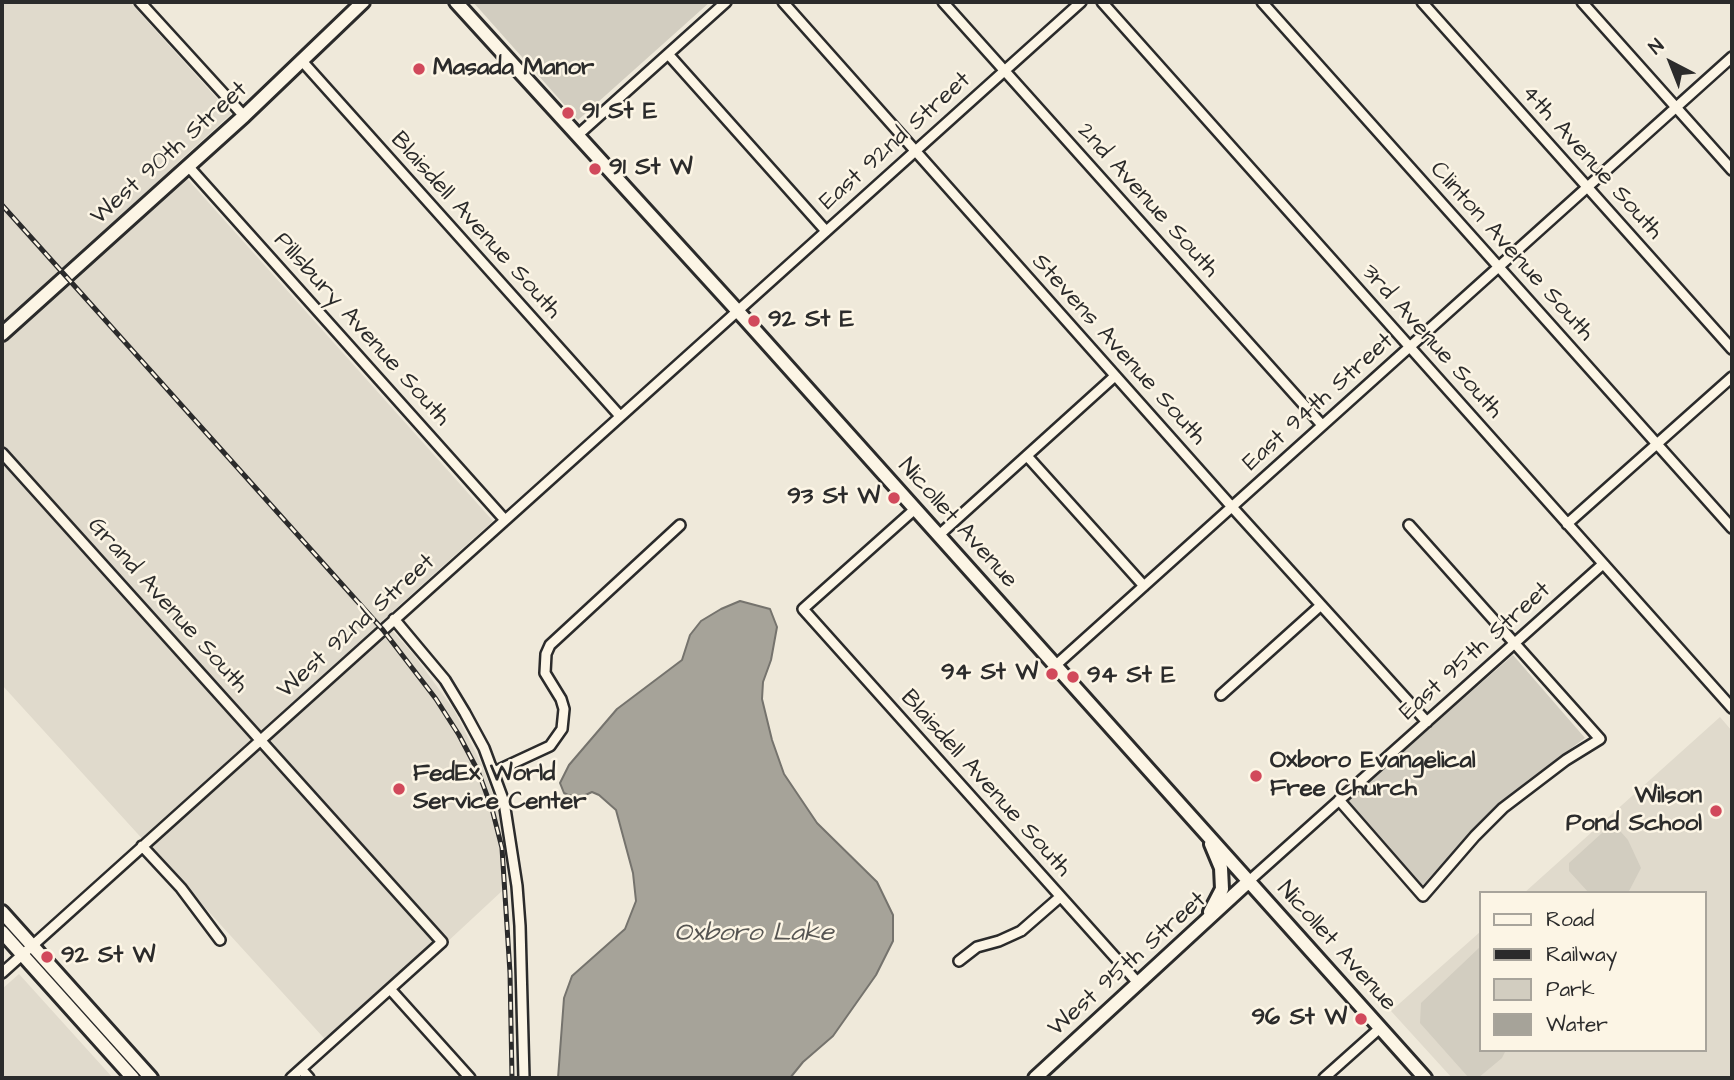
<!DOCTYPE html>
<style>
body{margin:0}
#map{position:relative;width:1734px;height:1080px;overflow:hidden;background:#efe9da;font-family:"Architects Daughter",sans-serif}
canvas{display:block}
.frame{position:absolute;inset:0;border:4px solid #2b2b2b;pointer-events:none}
.legend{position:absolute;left:1479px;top:891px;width:228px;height:161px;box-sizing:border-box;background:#fcf5e5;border:2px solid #a8a49b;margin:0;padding:9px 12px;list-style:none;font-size:21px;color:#2b2b2b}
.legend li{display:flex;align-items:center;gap:14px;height:35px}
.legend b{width:35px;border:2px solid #a8a49b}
.north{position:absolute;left:1636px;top:28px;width:70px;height:70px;-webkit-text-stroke:5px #fcf5e5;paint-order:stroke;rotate:318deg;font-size:19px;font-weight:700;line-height:28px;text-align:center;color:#2b2b2b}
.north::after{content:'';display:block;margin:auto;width:24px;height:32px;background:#2b2b2b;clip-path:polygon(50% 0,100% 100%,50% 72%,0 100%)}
</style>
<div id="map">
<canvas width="1734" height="1080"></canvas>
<div class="frame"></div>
<ul class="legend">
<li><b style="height:9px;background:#fcf5e5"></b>Road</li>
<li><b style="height:9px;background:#2b2b2b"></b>Railway</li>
<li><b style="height:19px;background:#d2cdc0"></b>Park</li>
<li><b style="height:19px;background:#a6a399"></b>Water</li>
</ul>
<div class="north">N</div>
</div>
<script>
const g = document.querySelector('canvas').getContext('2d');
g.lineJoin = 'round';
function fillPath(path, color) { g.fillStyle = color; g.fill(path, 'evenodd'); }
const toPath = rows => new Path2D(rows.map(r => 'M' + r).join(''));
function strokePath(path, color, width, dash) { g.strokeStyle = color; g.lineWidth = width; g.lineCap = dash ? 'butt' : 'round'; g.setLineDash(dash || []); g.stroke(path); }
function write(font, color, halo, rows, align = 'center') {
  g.font = font + ' "Architects Daughter",sans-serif'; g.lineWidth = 5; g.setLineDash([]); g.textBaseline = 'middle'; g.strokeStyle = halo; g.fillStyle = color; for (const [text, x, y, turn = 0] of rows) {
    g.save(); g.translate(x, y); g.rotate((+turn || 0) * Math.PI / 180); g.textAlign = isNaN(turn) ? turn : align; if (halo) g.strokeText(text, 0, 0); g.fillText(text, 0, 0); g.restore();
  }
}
fillPath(toPath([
 [2,2,130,2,231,114,175,165,493,521,383,620,415,656,454,710,481,763,501,815,506,856,502,891,333,1048,2,685],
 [1720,717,1732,731,1732,1078,1452,1078,1391,1011,1480,932,1480,1050,1704,1050,1704,893,1524,893],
 [19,974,113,1078,2,1078,2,989]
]), '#e0dacc');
fillPath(toPath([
 [473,2,710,2,578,120],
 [1513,655,1585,738,1528,780,1475,827,1422,886,1346,802],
 [1613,823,1628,840,1641,868,1628,893,1589,893,1569,871,1569,863],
 [1480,947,1480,1050,1506,1050,1502,1058,1478,1078,1469,1078,1420,1023,1421,1003]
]), '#d2cdc0');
const water = toPath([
 [740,601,770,609,777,627,771,660,763,682,762,699,772,740,784,774,817,823,877,882,893,915,893,941,876,975,833,1036,803,1062,790,1078,558,1078,564,998,572,976,625,929,636,901,633,873,616,810,599,795,592,792,581,797,568,795,564,793,560,783,569,765,617,709,682,660,690,635,701,621,721,609,740,601]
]);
fillPath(water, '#a6a399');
strokePath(water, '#75736d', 2);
const street = toPath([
 [140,2,244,116],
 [783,2,1232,507,1427,722],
 [943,2,1322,425],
 [1102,2,1732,708],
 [1262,2,1732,528],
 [1422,2,1732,349],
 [1582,2,1732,170],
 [668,54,826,231],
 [302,61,620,416],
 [579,134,726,2],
 [188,166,505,520],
 [2,453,442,942,291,1078],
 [1027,456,1144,586],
 [915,509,803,609,1139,984],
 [1567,524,1732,377],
 [939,535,1115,376],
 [394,619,445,680,465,713,484,748,504,802,517,886,520,926,524,1078],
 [1056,665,1732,57],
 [1221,695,1320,606],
 [494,772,550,746,562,729,564,709,561,699,545,673,546,654,550,645,680,525],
 [1339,800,1423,896,1475,836,1503,808,1566,760,1600,739,1409,525],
 [142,846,181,888,220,940],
 [1249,881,1603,564],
 [959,961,977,947,999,941,1021,931,1060,897],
 [2,973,1081,2],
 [390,989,470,1078],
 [301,1069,309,1078],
 [1324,1078,1380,1028]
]);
const secondary = toPath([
 [456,2,745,319,1425,1078],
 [2,334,244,116,363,2],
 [2,912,151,1078],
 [1210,912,1222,889,1221,868,1211,844],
 [2,932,133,1078],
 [1035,1078,1249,881]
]);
strokePath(street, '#2b2b2b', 14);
strokePath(secondary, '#2b2b2b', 18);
strokePath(street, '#fcf5e5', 9);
strokePath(secondary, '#fcf5e5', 12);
const rail = toPath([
 [2,205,383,630,436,699,459,735,478,771,492,809,502,848,510,973,512,1078]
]);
strokePath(rail, '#2b2b2b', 5);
strokePath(rail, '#fcf5e5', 2.5, [8]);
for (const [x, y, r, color] of [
 [419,69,7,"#d1495b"],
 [568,113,7,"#d1495b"],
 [595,169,7,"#d1495b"],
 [754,321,7,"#d1495b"],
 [894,498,7,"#d1495b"],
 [1052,674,7,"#d1495b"],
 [1073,677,7,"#d1495b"],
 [1256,776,7,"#d1495b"],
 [399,789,7,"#d1495b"],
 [1716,811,7,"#d1495b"],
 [47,957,7,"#d1495b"],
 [1361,1019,7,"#d1495b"]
]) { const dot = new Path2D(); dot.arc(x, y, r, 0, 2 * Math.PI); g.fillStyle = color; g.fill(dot); strokePath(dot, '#fcf5e5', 2.5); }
write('bold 24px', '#2b2b2b', '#fcf5e5', [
 ["Masada Manor",433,69],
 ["91 St E",582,113],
 ["91 St W",609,169],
 ["92 St E",768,321],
 ["93 St W",880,498,"right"],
 ["94 St W",1038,674,"right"],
 ["94 St E",1087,677],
 ["Oxboro Evangelical",1270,762],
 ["Free Church",1270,790],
 ["FedEx World",413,775],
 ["Service Center",413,803],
 ["Wilson",1702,797,"right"],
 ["Pond School",1702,825,"right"],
 ["92 St W",61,957],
 ["96 St W",1347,1019,"right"]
], 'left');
write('24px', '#2b2b2b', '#fcf5e5', [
 ["East 92nd Street",896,142,-42],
 ["West 90th Street",170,154,-42],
 ["4th Avenue South",1591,163,48],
 ["2nd Avenue South",1147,201,48],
 ["Blaisdell Avenue South",475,226,48],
 ["Clinton Avenue South",1511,252,48],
 ["Pillsbury Avenue South",361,330,48],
 ["3rd Avenue South",1431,342,48],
 ["Stevens Avenue South",1118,350,48],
 ["East 94th Street",1319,403,-42],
 ["Nicollet Avenue",957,524,48],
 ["Grand Avenue South",167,606,48],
 ["West 92nd Street",357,627,-42],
 ["East 95th Street",1476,652,-42],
 ["Blaisdell Avenue South",985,784,48],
 ["Nicollet Avenue",1336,947,48],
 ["West 95th Street",1128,965,-42]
]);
write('italic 26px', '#565552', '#fcf5e5', [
 ["Oxboro Lake",754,935]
]);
</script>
